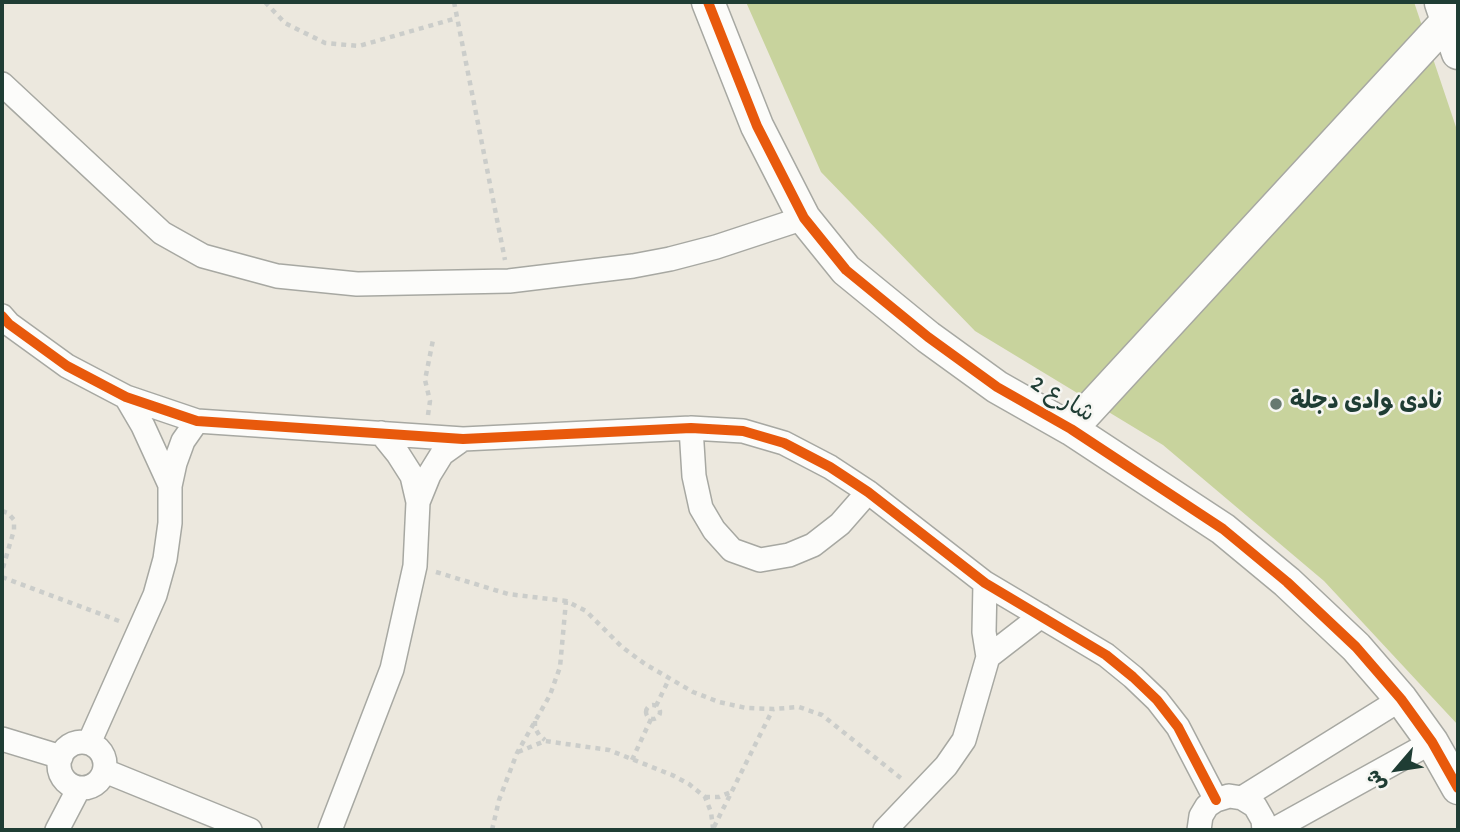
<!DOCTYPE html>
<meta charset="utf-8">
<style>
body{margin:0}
#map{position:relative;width:1460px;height:832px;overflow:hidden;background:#ece8de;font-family:"Gochi Hand","Playpen Sans Arabic",sans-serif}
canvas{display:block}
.frame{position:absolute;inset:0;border:4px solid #1f3d34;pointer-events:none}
.north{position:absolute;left:1362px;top:734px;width:70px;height:70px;-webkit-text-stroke:5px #f6f6f2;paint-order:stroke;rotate:241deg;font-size:19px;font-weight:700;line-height:28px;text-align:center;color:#1f3d34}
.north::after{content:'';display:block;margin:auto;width:24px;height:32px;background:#1f3d34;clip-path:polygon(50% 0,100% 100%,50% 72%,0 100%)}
</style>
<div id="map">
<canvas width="1460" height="832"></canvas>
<div class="frame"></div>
<div class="north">ش</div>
</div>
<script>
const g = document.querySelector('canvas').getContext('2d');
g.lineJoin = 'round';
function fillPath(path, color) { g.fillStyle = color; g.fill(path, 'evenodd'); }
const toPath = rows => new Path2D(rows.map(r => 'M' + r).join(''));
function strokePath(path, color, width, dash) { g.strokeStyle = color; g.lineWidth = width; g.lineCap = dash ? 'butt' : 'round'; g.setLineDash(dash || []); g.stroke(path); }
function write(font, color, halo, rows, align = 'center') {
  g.font = font + ' "Gochi Hand","Playpen Sans Arabic",sans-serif'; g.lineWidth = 5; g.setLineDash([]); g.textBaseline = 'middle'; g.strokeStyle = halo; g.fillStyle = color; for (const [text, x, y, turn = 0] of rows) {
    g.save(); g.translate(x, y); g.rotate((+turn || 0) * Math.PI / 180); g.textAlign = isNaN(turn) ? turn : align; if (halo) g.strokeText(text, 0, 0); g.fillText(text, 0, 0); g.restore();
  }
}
fillPath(toPath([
 [746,2,1414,2,1458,133,1458,725,1324,581,1163,445,975,331,821,172]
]), '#c8d39d');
const street = toPath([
 [2,84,162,233,203,256,277,276,357,284,509,281,633,266,670,259,716,247,804,218],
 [2,316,9,324,67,366,126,397,197,421,463,439,691,428,743,431,784,443,830,467,868,492,985,583,1106,655,1133,677,1157,700,1178,727,1216,800],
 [126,397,143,426,170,485],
 [691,428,694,476,701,508,714,530,732,550,760,560,789,555,813,545,840,524,868,492],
 [381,433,398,454,412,476,418,502],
 [988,657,1041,616],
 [2,739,61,757],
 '59 765a23 23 0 1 1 46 0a23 23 0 1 1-46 0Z',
 [89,743,155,595,165,559,170,523,170,486,175,463,183,441,197,421],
 [105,771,250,830],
 [1242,798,1401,699],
 [57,830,79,788],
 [330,830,392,669,415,566,418,502,429,475,442,454,463,439],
 [885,830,946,766,964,740,988,657,984,632,985,583],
 [1199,830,1201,816,1207,806,1216,800,1229,796,1242,798,1255,806,1263,820,1264,830],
 [1273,830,1432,742]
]);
const secondary = toPath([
 [708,2,757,126,804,218,846,270,928,337,997,387,1071,429,1223,529,1287,582,1356,647,1401,699,1432,742,1458,788],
 [1441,3,1458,53],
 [1071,429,1447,21]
]);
strokePath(street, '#a7a8a2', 26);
strokePath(secondary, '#a7a8a2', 35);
strokePath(toPath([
 [265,2,285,23,325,43,359,46,457,18],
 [454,2,505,260],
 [428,415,430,401,425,380,433,340],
 [2,511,8,513,14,520,14,530,2,571],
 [436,572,508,594,566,601,586,611,622,647,645,664,693,692,719,702,746,708,773,709,799,707,822,715,902,779],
 [2,577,119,621],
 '646 712a7 7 0 1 1 14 0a7 7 0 1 1-14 0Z',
 [656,706,669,679],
 [535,721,535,728,539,735,545,740],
 [518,752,545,741,609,750,672,775,689,784,705,797,711,812,713,828],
 [632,760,651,719],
 [705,797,719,797,731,792],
 [714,827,773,709],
 [492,830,499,800,517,753,550,695,560,667,566,601]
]), '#cbcdca', 4.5, [5, 5]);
strokePath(street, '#fcfcfa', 23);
strokePath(secondary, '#fcfcfa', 32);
strokePath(toPath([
 [708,2,757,126,804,218,846,270,928,337,997,387,1071,429,1223,529,1287,582,1356,647,1401,699,1432,742,1458,788],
 [2,316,9,324,67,366,126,397,197,421,463,439,691,428,743,431,784,443,830,467,868,492,985,583,1106,655,1133,677,1157,700,1178,727,1216,800]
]), '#e8590c', 10);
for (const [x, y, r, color] of [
 [1276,404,7,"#677970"]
]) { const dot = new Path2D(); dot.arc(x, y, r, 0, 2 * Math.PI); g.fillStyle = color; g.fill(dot); strokePath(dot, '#f6f6f2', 2.5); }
write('24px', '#1f3d34', '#f6f6f2', [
 ["شارع 2",1061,401,31]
]);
write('bold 24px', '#1f3d34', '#f6f6f2', [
 ["نادى وادى دجلة",1290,404]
], 'left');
</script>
